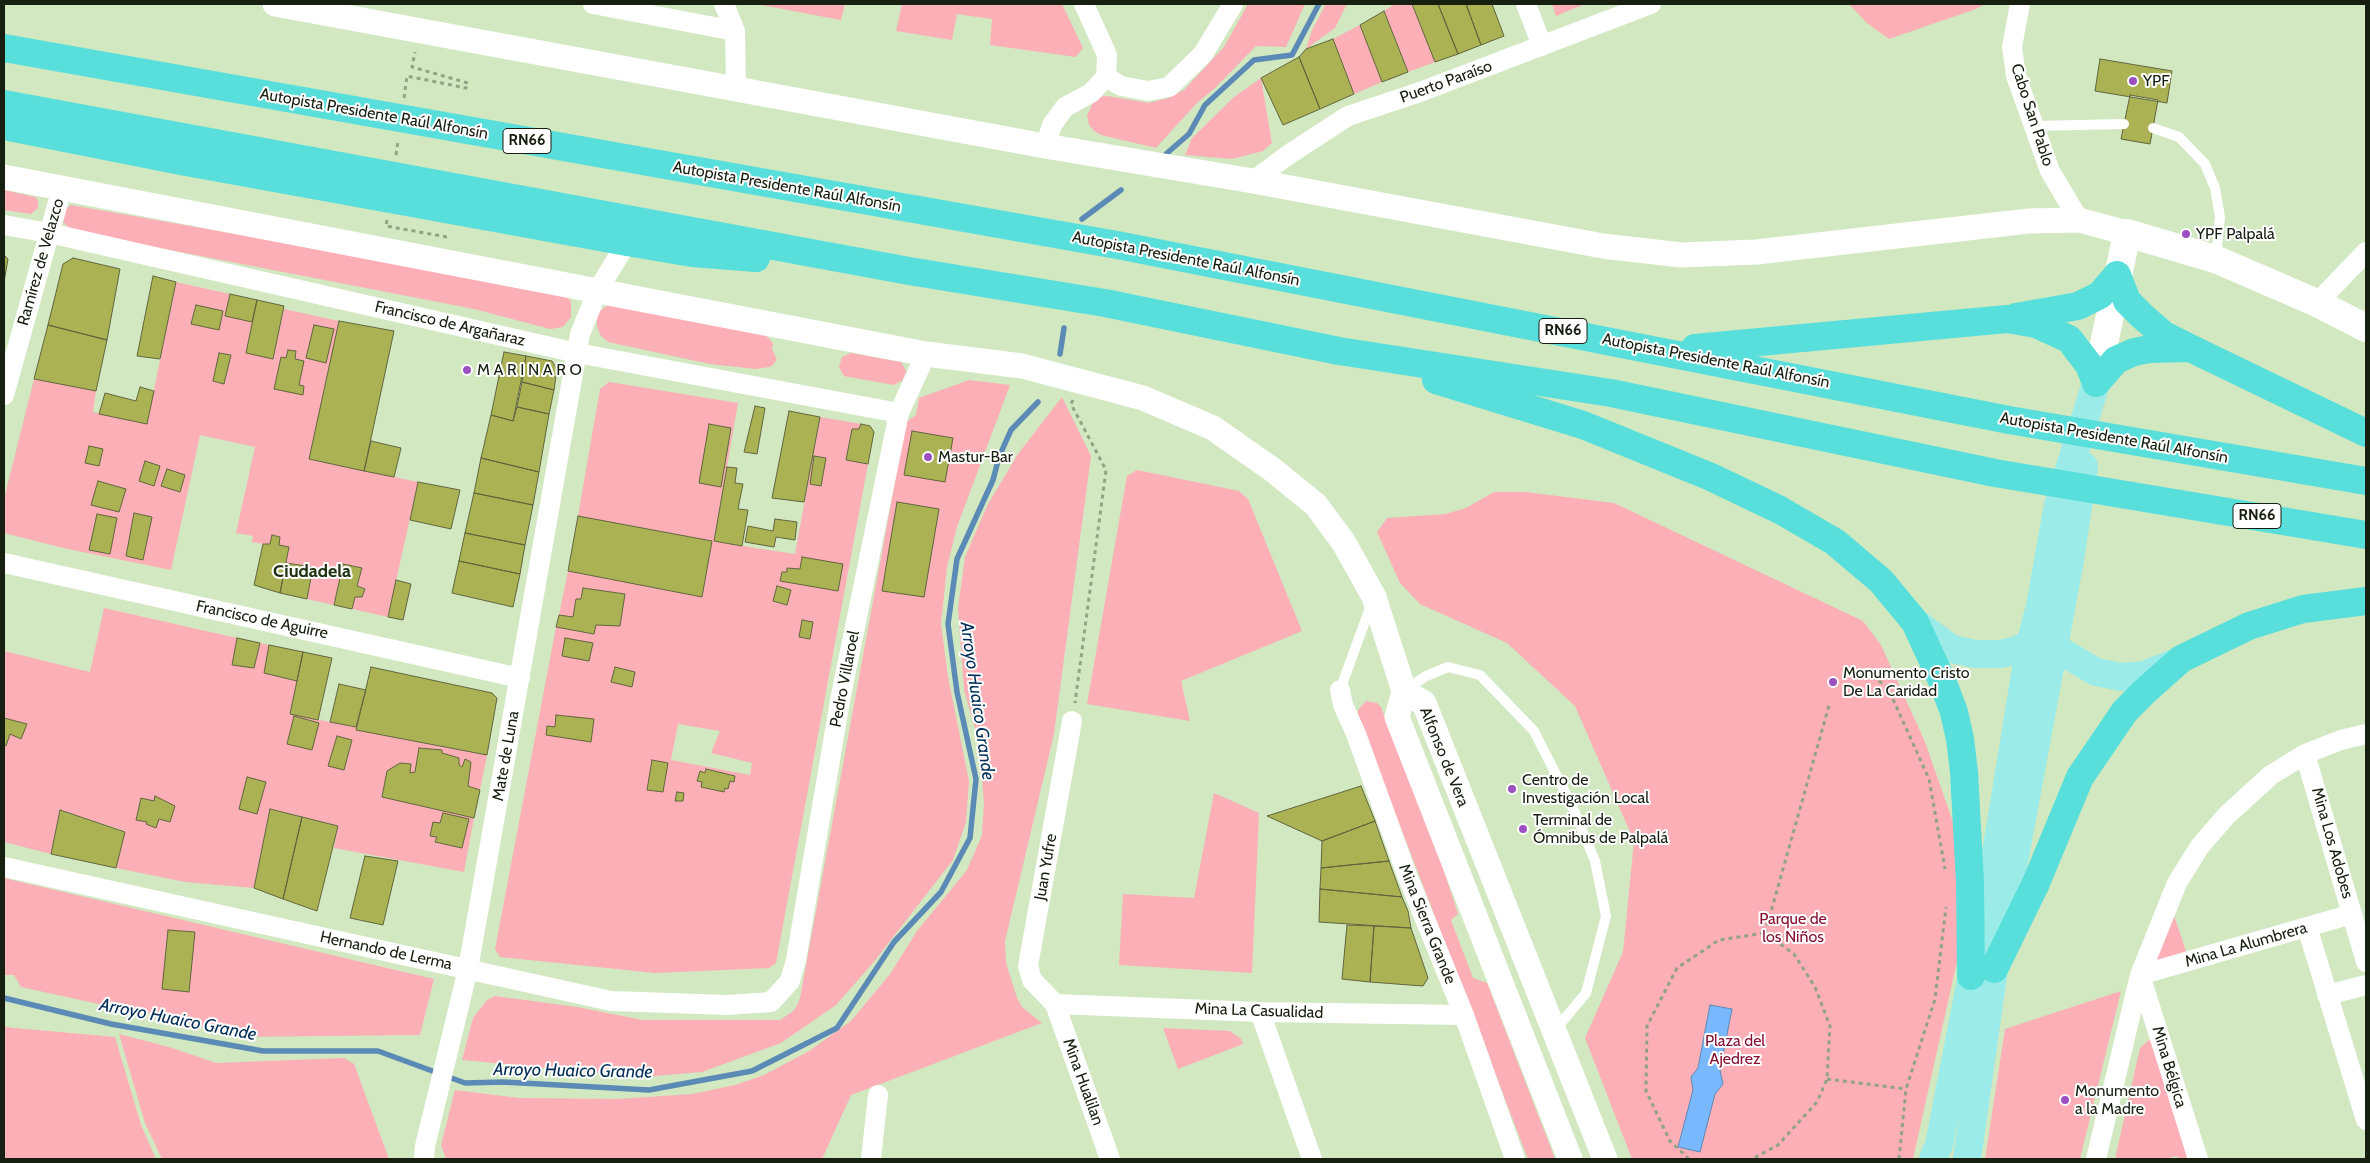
<!DOCTYPE html>
<meta charset="utf-8">
<style>
body{margin:0}
#map{position:relative;width:2370px;height:1163px;overflow:hidden;background:#d1e8c0;font-family:Cabin,sans-serif}
canvas{display:block}
.frame{position:absolute;inset:0;border:5px solid #161f10;pointer-events:none}
</style>
<div id="map">
<canvas width="2370" height="1163"></canvas>
<div class="frame"></div>
</div>
<script>
const g = document.querySelector('canvas').getContext('2d');
g.lineJoin = 'round';
function fillPath(path, color) { g.fillStyle = color; g.fill(path, 'evenodd'); }
const toPath = rows => new Path2D(rows.map(r => 'M' + r).join(''));
function strokePath(path, color, width, dash) { g.strokeStyle = color; g.lineWidth = width; g.lineCap = dash ? 'butt' : 'round'; g.setLineDash(dash || []); g.stroke(path); }
function write(font, color, halo, rows, align = 'center') {
  g.font = font + ' Cabin,sans-serif'; g.lineWidth = 4; g.setLineDash([]); g.textBaseline = 'middle'; g.strokeStyle = halo; g.fillStyle = color; for (const [text, x, y, turn = 0] of rows) {
    g.save(); g.translate(x, y); g.rotate((+turn || 0) * Math.PI / 180); g.textAlign = isNaN(turn) ? turn : align; if (halo) g.strokeText(text, 0, 0); g.fillText(text, 0, 0); g.restore();
  }
}
fillPath(toPath([
 [756,4,845,4,841,20],
 [902,4,1062,4,1083,48,1076,57,990,45,992,19,957,14,952,40,896,31],
 [1248,4,1305,4,1286,47,1256,46,1216,87,1196,104,1156,148,1101,135,1094,131,1089,125,1087,116,1093,102,1099,97,1107,96,1149,103,1168,98,1184,90,1224,47],
 [1326,4,1347,4,1335,28,1306,49,1312,30],
 [1395,4,1412,4,1435,62,1408,72,1384,11],
 [1552,4,1585,4,1556,16],
 [1849,4,1985,4,1976,9,1889,39,1867,23],
 [1360,25,1382,82,1354,94,1333,39],
 [1261,78,1272,143,1263,151,1232,159,1185,155,1192,138,1234,97],
 [4,190,35,197,38,200,38,208,31,214,4,210],
 [71,205,559,291,571,301,571,317,563,327,550,329,474,309,72,231,63,222,67,208],
 [176,282,230,294,225,316,252,322,246,352,273,359,284,309,339,321,309,459,418,482,388,617,352,609,355,597,362,597,357,586,362,568,343,564,334,605,307,599,313,567,286,563,289,548,279,545,280,537,272,535,270,544,263,544,252,542,253,536,236,533,255,447,200,435,171,570,63,548,4,533,4,499,34,379,96,391,93,412,147,424],
 [612,302,763,332,773,343,772,349,777,360,770,367,755,369,710,364,608,342,601,336,597,327,597,318,600,311],
 [851,353,901,362,906,371,903,380,894,385,844,376,839,367,842,357],
 [969,380,1010,385,957,527,947,567,941,624,948,677,969,781,966,822,953,860,873,963,836,1005,781,1043,702,1072,644,1077,462,1060,473,1018,487,1000,495,996,577,1007,643,1020,780,1020,792,1012,797,1006,800,998,906,422,916,415,919,398],
 [609,382,738,403,714,541,755,548,795,554,820,417,861,424,859,429,852,429,846,460,868,464,776,963,769,968,655,973,500,957,495,949,556,627,593,634,596,625,620,626,625,594,583,588,581,599,576,599,573,617,559,615,568,571,702,597,712,541,578,516,600,389],
 [678,724,720,731,711,753,752,763,750,775,671,760],
 [1062,397,1091,456,1054,734,1005,941,1006,963,1017,998,1022,1007,1042,1023,851,1095,822,1159,446,1159,441,1145,455,1090,519,1098,618,1099,692,1094,735,1085,764,1075,809,1051,851,1021,890,974,917,931,967,870,982,835,984,803,979,742,964,690,958,608,965,557,988,504,1018,454],
 [1137,470,1239,491,1248,499,1302,631,1181,681,1190,721,1087,704,1127,476],
 [1494,492,1525,492,1614,503,1863,621,1881,645,1925,742,1953,822,1962,939,1913,1159,1632,1159,1585,1038,1623,952,1634,841,1575,706,1507,643,1420,604,1400,583,1377,532,1387,518,1446,514,1466,508],
 [104,608,237,638,232,665,253,668,260,643,269,645,297,681,290,714,356,727,356,730,487,755,480,790,468,786,471,762,465,760,462,767,459,765,459,758,442,753,415,772,410,773,411,764,400,763,388,771,382,796,474,818,464,872,334,848,338,826,270,809,254,888,185,882,116,868,125,831,60,810,51,854,4,842,4,745,6,746,10,734,26,724,4,718,4,651,90,672],
 [1366,701,1377,703,1381,707,1442,865,1458,914,1451,920,1473,978,1487,983,1555,1159,1528,1159,1358,716,1358,710],
 [1214,793,1259,813,1252,973,1119,965,1123,894,1194,898],
 [4,878,434,979,420,1035,231,1037,163,1014,126,1010,21,987,14,975,4,975],
 [2171,907,2188,957,2146,968],
 [2121,991,2080,1159,1985,1159,2005,1029],
 [4,1027,115,1037,141,1125,156,1159,4,1159],
 [1163,1028,1230,1031,1241,1039,1243,1044,1178,1069],
 [119,1034,169,1047,216,1063,344,1058,354,1064,389,1159,162,1159,145,1123],
 [2149,1040,2153,1042,2190,1159,2178,1159,2177,1156,2165,1159,2115,1159,2140,1048]
]), '#fcafb6');
const water = toPath([
 [1710,1005,1732,1009,1720,1070,1723,1084,1715,1094,1700,1152,1678,1147,1693,1090,1691,1077,1698,1068,1710,1005]
]);
fillPath(water, '#7ab8fd');
strokePath(water, '#5c8ab6', 1);
strokePath(toPath([
 [1166,154,1189,134,1205,105,1254,60,1292,55,1319,4],
 [1082,219,1121,190],
 [1060,354,1064,328],
 [4,998,111,1024,263,1051,378,1051,465,1083,503,1082,649,1090,752,1071,837,1028,894,942,941,892,970,838,976,779,957,692,948,624,957,559,993,480,999,457,1011,430,1038,402]
]), '#5c8ab6', 5.5);
const building = toPath([
 [1412,4,1438,4,1458,54,1435,62,1412,4],
 [1438,4,1466,4,1481,45,1458,54,1438,4],
 [1466,4,1492,4,1504,36,1481,45,1466,4],
 [1384,11,1408,72,1382,82,1360,25,1384,11],
 [1333,39,1354,94,1320,109,1299,57,1306,49,1333,39],
 [1299,57,1320,109,1283,125,1261,78,1299,57],
 [2100,59,2172,71,2167,103,2095,91,2100,59],
 [2130,95,2158,100,2150,144,2121,139,2130,95],
 [4,255,8,259,4,282,4,255],
 [73,258,120,269,107,340,48,325,63,264,73,258],
 [153,276,176,282,160,359,137,356,153,276],
 [230,294,257,300,252,322,225,316,230,294],
 [257,300,284,306,273,359,246,353,257,300],
 [196,305,223,311,219,330,191,324,196,305],
 [339,321,394,331,364,471,309,459,339,321],
 [48,325,107,340,96,391,34,379,48,325],
 [314,325,334,329,326,363,306,358,314,325],
 [288,350,296,351,295,359,304,361,299,385,304,386,303,395,274,389,281,357,286,358,288,350],
 [504,352,526,356,513,421,491,415,504,352],
 [219,353,231,355,224,384,213,381,219,353],
 [526,356,552,361,557,369,554,390,522,382,526,356],
 [522,382,554,390,549,414,517,407,522,382],
 [140,387,154,391,147,424,99,414,105,393,136,401,140,387],
 [755,406,765,408,757,454,744,452,755,406],
 [517,407,549,414,539,472,481,458,491,415,513,421,517,407],
 [789,411,820,417,804,502,772,498,789,411],
 [709,424,731,428,721,487,699,483,709,424],
 [861,424,870,426,874,432,868,464,846,460,852,429,859,429,861,424],
 [912,431,953,438,945,482,904,475,912,431],
 [371,441,401,448,394,477,364,471,371,441],
 [89,446,103,449,99,466,85,463,89,446],
 [814,456,826,458,821,486,810,484,814,456],
 [481,458,539,472,533,505,474,493,481,458],
 [145,461,160,466,154,486,139,481,145,461],
 [727,467,737,468,735,483,743,484,738,509,748,510,742,546,714,541,727,467],
 [167,469,185,475,180,492,161,486,167,469],
 [98,481,126,489,119,512,91,505,98,481],
 [418,482,460,490,451,529,410,520,418,482],
 [474,493,533,505,525,545,465,533,474,493],
 [897,502,939,509,924,597,882,591,897,502],
 [134,513,152,517,143,560,126,556,134,513],
 [97,514,117,518,110,554,89,550,97,514],
 [578,516,712,541,702,597,568,571,578,516],
 [775,519,797,522,795,540,776,537,774,547,745,542,748,526,773,531,775,519],
 [465,533,525,545,520,574,459,561,465,533],
 [272,535,280,537,279,545,289,547,280,593,254,585,263,544,270,544,272,535],
 [802,557,843,564,838,591,780,581,782,572,787,572,787,568,800,569,802,557],
 [459,561,520,574,513,607,452,593,459,561],
 [286,563,313,567,307,599,280,593,286,563],
 [343,564,362,568,357,586,365,589,362,597,355,597,352,609,334,605,343,564],
 [396,580,411,584,403,620,388,617,396,580],
 [777,586,791,590,787,605,773,601,777,586],
 [583,588,625,594,620,626,596,625,594,634,556,627,559,615,573,617,576,599,581,599,583,588],
 [802,620,813,622,810,639,799,637,802,620],
 [237,638,260,643,254,668,232,665,237,638],
 [565,638,593,643,589,661,562,656,565,638],
 [269,645,303,652,297,681,264,673,269,645],
 [303,652,332,658,318,720,290,714,303,652],
 [371,667,492,693,497,698,487,755,356,730,371,667],
 [615,667,635,672,632,687,611,682,615,667],
 [339,684,366,690,356,727,330,722,339,684],
 [556,715,594,719,591,742,546,735,547,726,555,727,556,715],
 [294,716,319,723,312,750,287,744,294,716],
 [4,718,27,724,21,739,10,734,6,746,4,745,4,718],
 [337,736,352,740,344,770,328,766,337,736],
 [419,748,442,750,442,753,459,758,459,765,462,767,465,759,471,762,468,786,480,790,474,818,382,797,387,771,400,763,411,764,410,773,415,772,419,748],
 [652,760,668,763,663,792,647,790,652,760],
 [706,769,735,776,734,782,730,781,728,789,725,788,724,792,701,787,702,782,697,781,700,771,705,773,706,769],
 [247,777,266,782,257,814,239,809,247,777],
 [1361,786,1375,821,1322,841,1267,816,1361,786],
 [677,792,684,793,683,801,675,801,677,792],
 [155,796,175,806,170,822,159,819,156,828,146,824,147,822,136,820,141,798,154,801,155,796],
 [270,809,302,817,283,899,254,888,270,809],
 [60,810,125,832,116,868,51,854,60,810],
 [443,813,469,819,462,848,435,842,437,837,430,836,433,822,440,823,443,813],
 [302,817,338,826,317,911,283,899,302,817],
 [1375,821,1389,861,1321,868,1322,841,1375,821],
 [365,856,398,861,383,925,350,918,365,856],
 [1389,861,1402,897,1320,889,1321,868,1389,861],
 [1320,889,1402,897,1408,911,1411,928,1319,922,1320,889],
 [1347,925,1374,926,1370,982,1342,979,1347,925],
 [1374,926,1411,928,1428,978,1423,986,1370,982,1374,926],
 [168,930,195,932,189,992,162,989,168,930]
]);
fillPath(building, '#abb253');
strokePath(building, '#61653d', 1);
strokePath(toPath([
 [404,98,407,76,466,88,468,83,412,67,415,52],
 [396,155,398,141],
 [387,220,386,226,447,237,447,240],
 [1073,400,1071,404,1106,470,1075,703],
 [1865,673,1887,686,1929,779,1945,869],
 [1765,933,1830,702],
 [1827,1079,1906,1089],
 [1689,1159,1670,1141,1646,1091,1647,1026,1677,968,1719,940,1765,933,1794,954,1815,987,1830,1026,1827,1079,1817,1102,1778,1145,1752,1159],
 [1899,1159,1906,1089,1935,999,1946,907]
]), '#91a384', 3, [4, 4]);
strokePath(toPath([
 [2034,126,2124,124],
 [2153,128,2179,137,2205,164,2215,188,2220,217,2216,259],
 [1340,690,1371,605],
 [1404,691,1426,676,1448,667,1480,675,1534,731,1573,808,1595,861,1606,916,1586,993,1556,1029]
]), '#fff', 10);
strokePath(toPath([
 [593,4,735,31],
 [724,4,735,31,736,88],
 [1526,4,1542,46],
 [2020,4,2012,47,2016,76,2050,171,2079,220],
 [1106,77,1121,86,1148,91,1169,87,1203,54,1233,4],
 [1045,146,1052,125,1065,107,1091,93,1106,77,1107,55,1084,4],
 [1253,181,1288,155,1348,116,1420,92,1651,4],
 [4,225,49,233,577,353,899,413],
 [2317,303,2366,252],
 [4,395,62,188],
 [4,563,520,678],
 [1340,690,1343,705,1356,734,1407,875,1464,1015,1515,1159],
 [1072,721,1028,966,1032,980,1055,1004,1110,1159],
 [2305,754,2366,962],
 [4,867,611,1001,728,1005,771,1002,790,981,796,960,841,695,899,413,926,354],
 [2307,927,2366,1120],
 [2327,995,2366,985],
 [1055,1004,1260,1012,1464,1015],
 [1260,1012,1312,1159],
 [424,1159,425,1146,468,969,580,334,598,290,627,242],
 [871,1159,878,1095],
 [2096,1159,2140,975,2177,883,2200,846,2227,815,2271,775,2305,754,2341,740,2366,734],
 [2198,1159,2140,975,2352,914]
]), '#fff', 20);
strokePath(toPath([
 [275,4,1045,146,1253,181,1603,246,1681,255,1756,252,2029,221,2079,220,2127,233],
 [4,177,926,354,1022,366,1143,398,1213,428,1273,470,1316,505,1344,543,1374,597,1404,691],
 [1404,691,1424,703,1605,1159],
 [1404,691,1397,717,1570,1159]
]), '#fff', 25);
strokePath(toPath([
 [2096,383,2127,233,2215,259,2317,303,2366,328]
]), '#fff', 28);
strokePath(toPath([
 [1915,622,1952,649,1975,654,2000,654,2014,651,2030,644,2042,634],
 [2046,632,2054,647,2096,672,2121,677,2144,675,2177,662],
 [1933,1159,1939,1145,1998,841,2030,644,2040,606,2058,505,2096,383],
 [1967,1159,1994,969,2070,560,2084,466]
]), '#9bece9', 28);
strokePath(toPath([
 [4,48,1117,245,2009,420,2366,481],
 [4,104,909,271,1105,303,1339,351,1611,393,1995,473,2366,535],
 [4,126,181,161,627,242,692,253,756,258],
 [2016,317,2078,306,2100,295,2117,275,2127,301,2142,316,2164,335,2190,348],
 [1695,348,2007,319,2036,324,2069,339,2089,365,2096,383,2116,360,2134,352,2150,349,2190,348,2366,433],
 [1436,380,1583,425,1711,477,1780,510,1835,542,1881,581,1915,622,1943,683,1954,712,1960,739,1964,772,1970,882,1971,976],
 [1994,969,2036,883,2080,777,2125,711,2144,692,2181,659,2249,626,2303,609,2366,601]
]), '#58dfdb', 28);
for (const [x, y, r, color] of [
 [2133,81,5,"#9b4fc1"],
 [2186,234,5,"#9b4fc1"],
 [467,370,5,"#9b4fc1"],
 [928,457,5,"#9b4fc1"],
 [1833,682,5,"#9b4fc1"],
 [1512,789,5,"#9b4fc1"],
 [1523,829,5,"#9b4fc1"],
 [2065,1100,5,"#9b4fc1"]
]) { const dot = new Path2D(); dot.arc(x, y, r, 0, 2 * Math.PI); g.fillStyle = color; g.fill(dot); strokePath(dot, '#fff', 2); }
for (const [x, y, w] of [
 [527,141,48],
 [1563,331,48],
 [2257,516,48]
]) { const box = new Path2D(); box.roundRect(x - w / 2, y - 12.5, w, 25, 4); g.fillStyle = '#fff'; g.fill(box); strokePath(box, '#161f10', 1); }
write('bold 15px', '#161f10', null, [
 ["RN66",527,141],
 ["RN66",1563,331],
 ["RN66",2257,516]
]);
write('16px', '#161f10', '#fff', [
 ["YPF",2143,81],
 ["YPF Palpalá",2196,234],
 ["M A R I N A R O",477,370],
 ["Mastur-Bar",938,457],
 ["Monumento Cristo",1843,673],
 ["De La Caridad",1843,691],
 ["Centro de",1522,780],
 ["Investigación Local",1522,798],
 ["Terminal de",1533,820],
 ["Ómnibus de Palpalá",1533,838],
 ["Monumento",2075,1091],
 ["a la Madre",2075,1109]
], 'left');
write('16px', '#161f10', '#fff', [
 ["Puerto Paraíso",1446,82,-20],
 ["Autopista Presidente Raúl Alfonsín",374,114,10],
 ["Cabo San Pablo",2032,115,72],
 ["Autopista Presidente Raúl Alfonsín",787,187,10],
 ["Autopista Presidente Raúl Alfonsín",1186,259,11],
 ["Ramírez de Velazco",41,262,-74],
 ["Francisco de Argañaraz",450,324,13],
 ["Autopista Presidente Raúl Alfonsín",1716,361,11],
 ["Autopista Presidente Raúl Alfonsín",2114,438,10],
 ["Francisco de Aguirre",262,620,12],
 ["Pedro Villaroel",845,679,-79],
 ["Mate de Luna",506,756,-80],
 ["Alfonso de Vera",1444,757,68],
 ["Mina Los Adobes",2332,843,74],
 ["Juan Yufre",1046,867,-80],
 ["Mina Sierra Grande",1427,924,68],
 ["Mina La Alumbrera",2246,945,-16],
 ["Hernando de Lerma",386,951,12],
 ["Mina La Casualidad",1259,1011,2],
 ["Mina Bélgica",2169,1067,73],
 ["Mina Hualilan",1083,1082,70]
]);
write('16px', '#861132', '#fff', [
 ["Parque de",1793,919],
 ["los Niños",1793,937],
 ["Plaza del",1735,1041],
 ["Ajedrez",1735,1059]
]);
write('bold 18px', '#203211', '#fff', [
 ["Ciudadela",312,572]
]);
write('italic 18px', '#012d58', '#fff', [
 ["Arroyo Huaico Grande",977,701,82],
 ["Arroyo Huaico Grande",178,1020,11],
 ["Arroyo Huaico Grande",573,1071,1]
]);
</script>
